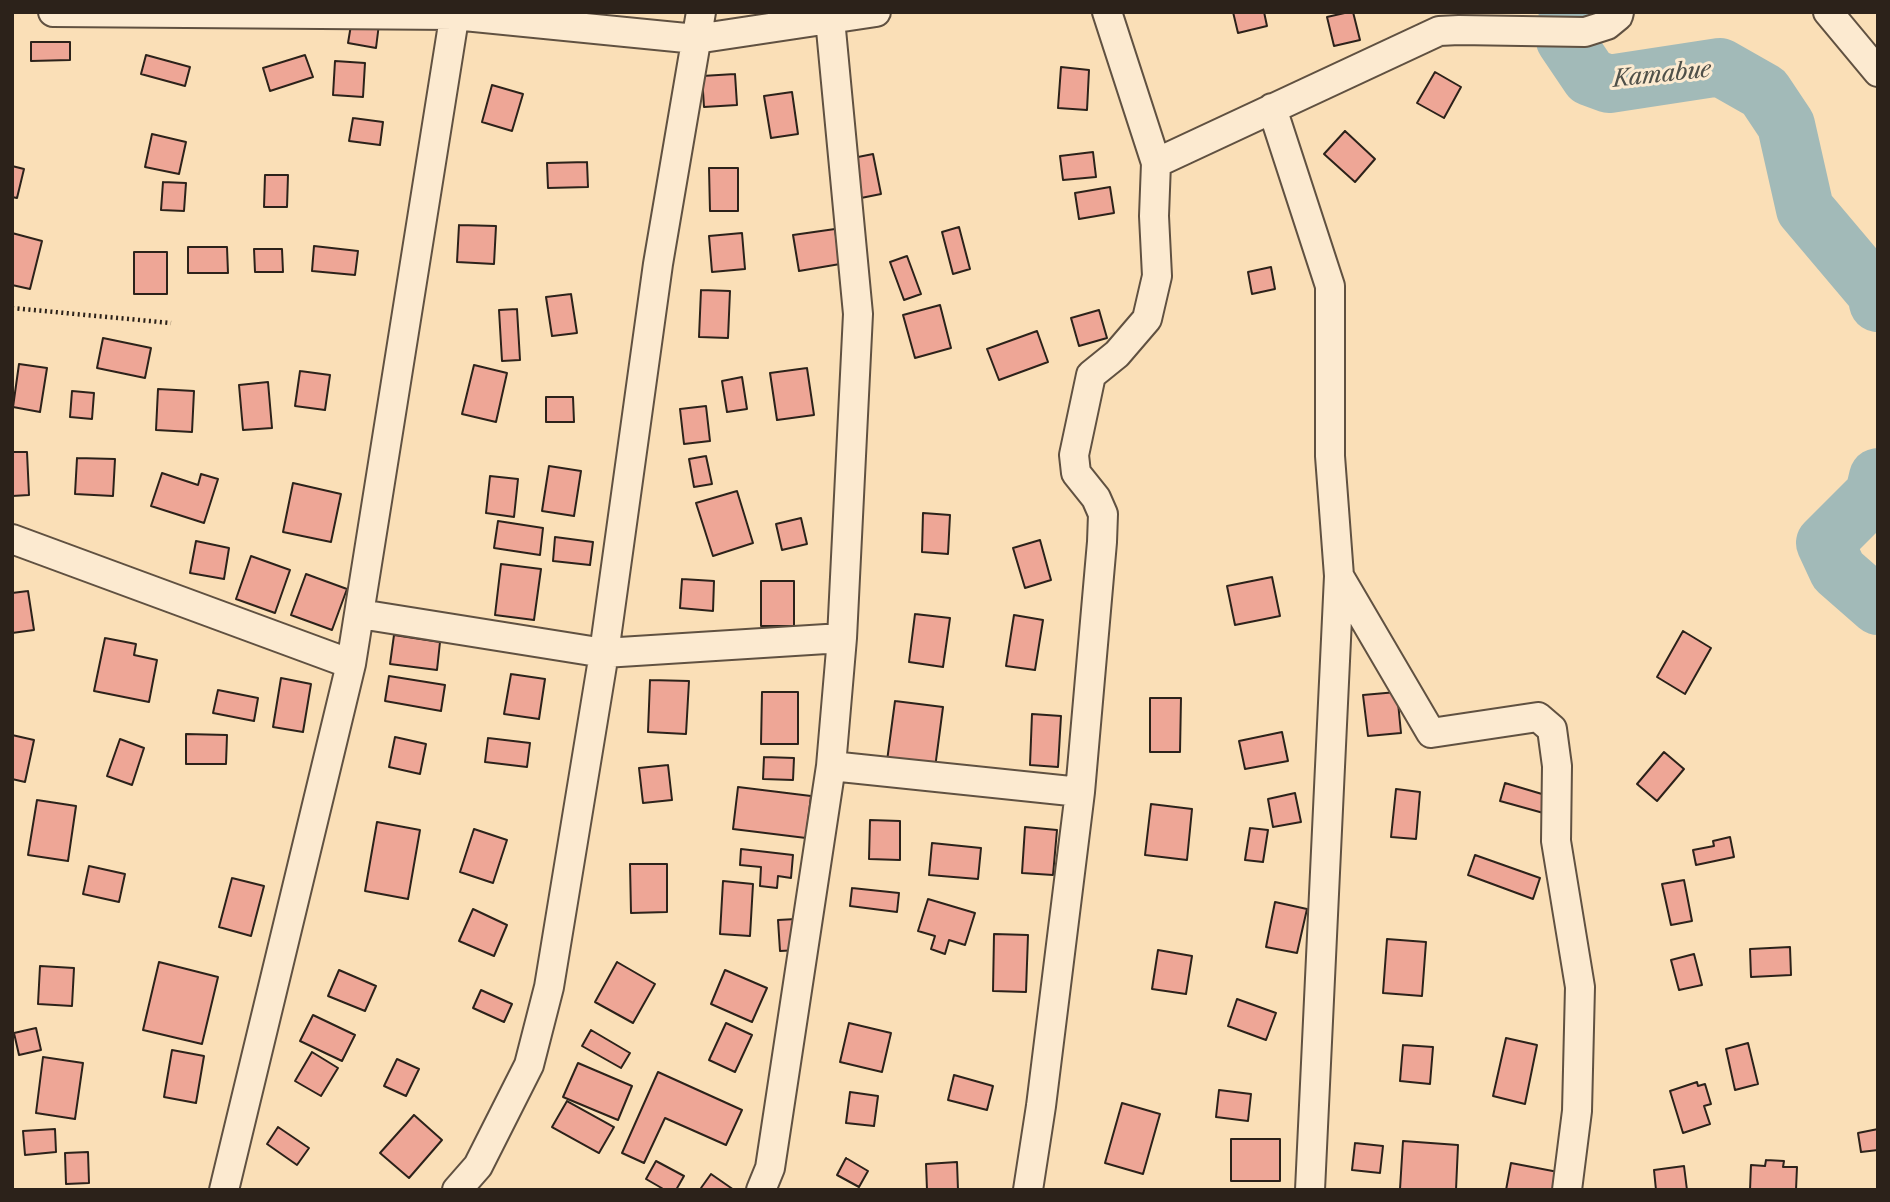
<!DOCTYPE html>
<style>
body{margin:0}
#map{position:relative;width:1890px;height:1202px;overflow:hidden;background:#fadfb7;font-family:"Libre Caslon Text",serif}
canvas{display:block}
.frame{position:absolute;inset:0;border:14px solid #2c221a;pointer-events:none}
</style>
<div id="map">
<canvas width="1890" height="1202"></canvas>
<div class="frame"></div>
</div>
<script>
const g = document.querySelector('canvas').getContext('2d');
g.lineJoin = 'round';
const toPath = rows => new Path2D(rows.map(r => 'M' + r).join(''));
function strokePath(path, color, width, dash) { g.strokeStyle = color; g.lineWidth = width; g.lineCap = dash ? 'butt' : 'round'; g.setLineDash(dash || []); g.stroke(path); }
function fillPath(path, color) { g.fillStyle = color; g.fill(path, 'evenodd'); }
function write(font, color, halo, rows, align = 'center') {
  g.font = font + ' "Libre Caslon Text",serif'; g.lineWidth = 6; g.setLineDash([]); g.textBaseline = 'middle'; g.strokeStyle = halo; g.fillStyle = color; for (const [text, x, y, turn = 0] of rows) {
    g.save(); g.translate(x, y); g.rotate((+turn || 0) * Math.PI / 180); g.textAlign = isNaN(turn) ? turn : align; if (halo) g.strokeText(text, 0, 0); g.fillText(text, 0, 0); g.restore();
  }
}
strokePath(toPath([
 [1568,12,1565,40,1590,77,1609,84,1720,67,1764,92,1786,125,1805,209,1876,293,1878,303],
 [1878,477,1874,494,1825,543,1838,571,1878,606]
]), '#a2bab8', 58);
const building = toPath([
 [1233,12,1264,12,1267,26,1238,33,1233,12],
 [1349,12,1353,12,1360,40,1334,46,1327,17,1349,12],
 [352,19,379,24,376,48,348,43,352,19],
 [31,42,70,42,70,60,31,61,31,42],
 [146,55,190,67,185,86,141,74,146,55],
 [305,55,313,77,270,91,263,68,305,55],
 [335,61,365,63,363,97,333,95,335,61],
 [1061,67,1089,70,1087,110,1058,108,1061,67],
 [1435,72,1461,87,1444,118,1417,103,1435,72],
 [735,74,737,105,704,107,702,76,735,74],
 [492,85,523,94,512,131,482,122,492,85],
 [792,92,798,134,771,138,764,96,792,92],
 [353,118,383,122,380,145,349,141,353,118],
 [1345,131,1375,159,1355,182,1324,154,1345,131],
 [152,134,186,142,179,174,145,167,152,134],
 [1093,152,1096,177,1063,180,1060,156,1093,152],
 [873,154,881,194,856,199,848,159,873,154],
 [587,162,588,187,548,188,547,163,587,162],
 [12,166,24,169,17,198,12,197,12,166],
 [709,168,738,168,738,211,710,211,709,168],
 [265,175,288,175,287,207,264,207,265,175],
 [163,182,186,183,184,211,161,210,163,182],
 [1110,187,1114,213,1079,219,1075,193,1110,187],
 [459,225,496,226,494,264,457,262,459,225],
 [959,227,970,269,953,274,942,232,959,227],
 [835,229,840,264,799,271,793,235,835,229],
 [12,233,42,241,30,289,12,285,12,233],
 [742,233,745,269,712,272,709,236,742,233],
 [314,246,358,251,355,275,312,271,314,246],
 [188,247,227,247,228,273,188,273,188,247],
 [254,249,282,249,283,272,255,272,254,249],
 [134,252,167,252,167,294,134,294,134,252],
 [907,256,921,294,904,300,890,262,907,256],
 [1271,267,1275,289,1252,294,1248,272,1271,267],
 [701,290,730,291,728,338,699,337,701,290],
 [571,294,577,333,552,336,546,297,571,294],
 [940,305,951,348,915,358,903,315,940,305],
 [517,309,520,360,502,361,499,310,517,309],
 [1099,310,1107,338,1079,346,1071,318,1099,310],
 [1037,331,1048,362,999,380,987,349,1037,331],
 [103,338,151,348,145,378,97,368,103,338],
 [19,364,47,368,40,412,13,407,19,364],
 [474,365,507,373,496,422,462,414,474,365],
 [807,368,814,415,777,420,770,373,807,368],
 [300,371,330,375,325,410,295,406,300,371],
 [742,377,747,409,727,412,722,381,742,377],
 [268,382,272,428,243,430,239,385,268,382],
 [158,389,194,391,192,432,156,430,158,389],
 [72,391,94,393,92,419,70,417,72,391],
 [546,397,573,397,574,422,546,422,546,397],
 [706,406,710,441,684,444,680,409,706,406],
 [12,452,27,452,29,495,12,496,12,452],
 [706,456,712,484,694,487,689,459,706,456],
 [77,458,115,459,113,496,75,494,77,458],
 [549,466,581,471,574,516,542,511,549,466],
 [162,473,198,485,201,474,218,479,204,523,151,506,162,473],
 [490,476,518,479,514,517,486,513,490,476],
 [293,483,341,494,331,542,283,532,293,483],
 [737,491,753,543,713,556,696,503,737,491],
 [923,513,950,515,948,554,922,552,923,513],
 [801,518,807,544,782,550,776,524,801,518],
 [498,521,543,528,540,555,494,548,498,521],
 [555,537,593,542,590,565,553,561,555,537],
 [1040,540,1051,580,1025,588,1013,548,1040,540],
 [196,541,229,548,224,579,190,573,196,541],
 [251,556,290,570,275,613,236,599,251,556],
 [501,564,541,569,534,620,495,615,501,564],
 [306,574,347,589,332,630,291,615,306,574],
 [1272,577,1280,616,1235,625,1227,586,1272,577],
 [682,579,714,581,713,611,680,608,682,579],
 [761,581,794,581,794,626,761,626,761,581],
 [28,591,34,630,12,633,12,593,28,591],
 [915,614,950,618,943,667,909,662,915,614],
 [1014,615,1043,620,1035,670,1006,666,1014,615],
 [1683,631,1711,648,1685,694,1657,677,1683,631],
 [394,635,440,642,437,670,390,664,394,635],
 [105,638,136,644,134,655,157,660,149,702,94,691,105,638],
 [511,674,545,679,539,719,504,714,511,674],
 [389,676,445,685,441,711,385,701,389,676],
 [281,678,311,684,303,732,273,727,281,678],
 [650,680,689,681,686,734,648,732,650,680],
 [218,690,258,698,254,721,213,713,218,690],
 [762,692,798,692,798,744,761,744,762,692],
 [1397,692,1401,733,1368,736,1363,695,1397,692],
 [1150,698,1181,698,1180,752,1150,752,1150,698],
 [895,701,943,707,935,768,887,761,895,701],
 [1032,714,1061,716,1058,767,1030,765,1032,714],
 [1282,732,1288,761,1245,769,1239,741,1282,732],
 [186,734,227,735,226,764,186,764,186,734],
 [12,735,34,740,25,782,12,779,12,735],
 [395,737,426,744,420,774,389,767,395,737],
 [488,738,530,743,527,767,485,762,488,738],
 [120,739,144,748,132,785,107,776,120,739],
 [1664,752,1684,769,1657,801,1637,784,1664,752],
 [764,757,794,758,793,780,763,779,764,757],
 [668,765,672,800,643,803,639,768,668,765],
 [1505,783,1552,797,1547,814,1500,801,1505,783],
 [738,787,811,796,806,838,733,829,738,787],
 [1396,789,1420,792,1416,839,1391,837,1396,789],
 [1295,793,1301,822,1273,827,1268,799,1295,793],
 [37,800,76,806,68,861,28,855,37,800],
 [1151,804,1192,809,1187,860,1145,855,1151,804],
 [870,820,900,821,900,860,869,859,870,820],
 [377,822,420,830,408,899,365,891,377,822],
 [1025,827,1057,830,1053,875,1022,873,1025,827],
 [1250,828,1268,830,1263,862,1245,860,1250,828],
 [474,829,507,840,493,883,460,872,474,829],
 [1730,837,1734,857,1696,865,1693,850,1714,846,1713,841,1730,837],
 [932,843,981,848,978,879,929,875,932,843],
 [741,849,793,855,791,878,778,876,777,888,760,886,761,867,740,865,741,849],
 [1475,855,1540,878,1533,899,1468,875,1475,855],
 [630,864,667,864,667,912,631,913,630,864],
 [89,866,125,874,119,902,83,894,89,866],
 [232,878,264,886,251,936,219,927,232,878],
 [1684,880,1692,921,1671,925,1662,884,1684,880],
 [723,881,753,884,750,936,720,934,723,881],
 [852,888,899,893,897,912,850,906,852,888],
 [928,899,975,913,965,945,949,940,945,954,931,949,935,936,918,931,928,899],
 [1275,902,1307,909,1297,953,1266,947,1275,902],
 [473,909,507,925,494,956,459,941,473,909],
 [796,919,799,950,780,951,778,920,796,919],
 [994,934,1028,935,1026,992,993,991,994,934],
 [1387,939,1426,942,1422,996,1383,993,1387,939],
 [1790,947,1791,975,1751,977,1750,949,1790,947],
 [1158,950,1192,956,1186,994,1152,989,1158,950],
 [1694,954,1702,985,1679,990,1671,960,1694,954],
 [159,962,218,977,202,1044,143,1030,159,962],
 [617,962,655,984,633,1023,595,1002,617,962],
 [40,966,74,968,72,1006,38,1004,40,966],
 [339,970,376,986,365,1011,328,996,339,970],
 [725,970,767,988,752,1022,711,1004,725,970],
 [481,990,512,1004,504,1022,473,1008,481,990],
 [1237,999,1276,1013,1266,1040,1228,1026,1237,999],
 [313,1015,355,1035,342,1061,300,1041,313,1015],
 [726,1023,752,1035,735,1072,709,1060,726,1023],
 [849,1023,891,1033,882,1072,840,1062,849,1023],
 [36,1028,41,1050,19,1055,14,1033,36,1028],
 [591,1030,630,1053,621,1068,582,1046,591,1030],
 [1506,1038,1537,1045,1525,1104,1493,1096,1506,1038],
 [1748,1043,1758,1084,1735,1090,1726,1049,1748,1043],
 [1403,1045,1433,1047,1430,1084,1400,1081,1403,1045],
 [172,1050,204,1056,196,1103,164,1097,172,1050],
 [312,1052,338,1068,321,1096,295,1081,312,1052],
 [43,1057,83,1063,75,1119,36,1113,43,1057],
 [397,1059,419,1069,406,1096,384,1086,397,1059],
 [578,1063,632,1086,618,1120,563,1097,578,1063],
 [658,1072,742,1110,726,1145,665,1118,644,1163,622,1153,658,1072],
 [954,1075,993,1086,987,1110,948,1100,954,1075],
 [1697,1082,1698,1086,1705,1084,1711,1104,1704,1106,1710,1124,1683,1133,1670,1091,1697,1082],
 [1219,1090,1251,1094,1248,1121,1216,1117,1219,1090],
 [850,1092,878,1096,874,1126,846,1123,850,1092],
 [567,1101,614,1127,599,1153,552,1127,567,1101],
 [1122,1103,1160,1114,1143,1174,1105,1163,1122,1103],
 [414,1115,442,1140,409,1178,380,1153,414,1115],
 [278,1127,309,1148,297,1165,267,1144,278,1127],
 [55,1129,56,1152,25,1155,23,1131,55,1129],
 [1878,1129,1878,1150,1861,1152,1858,1133,1878,1129],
 [1231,1139,1280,1139,1280,1181,1231,1181,1231,1139],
 [1403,1141,1458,1145,1456,1190,1400,1189,1403,1141],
 [1355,1143,1383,1146,1380,1173,1352,1170,1355,1143],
 [88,1152,89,1183,66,1184,65,1153,88,1152],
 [846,1158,868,1171,859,1187,837,1175,846,1158],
 [1766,1160,1784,1161,1783,1167,1797,1167,1796,1190,1750,1190,1751,1165,1765,1166,1766,1160],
 [656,1161,684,1176,676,1190,665,1190,646,1179,656,1161],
 [957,1162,958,1190,927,1190,926,1164,957,1162],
 [1511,1163,1558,1172,1554,1190,1506,1190,1511,1163],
 [1684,1166,1687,1190,1656,1190,1654,1170,1684,1166],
 [711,1174,734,1190,703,1190,701,1188,711,1174]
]);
fillPath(building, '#eea696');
strokePath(building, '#2c221a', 2);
const minor = toPath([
 [53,12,454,15,696,39,876,12],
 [1828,12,1878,72],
 [1272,108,1330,286,1330,456,1339,576,1310,1190],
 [1156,163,1439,31,1459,30,1585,32,1607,25,1618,16,1619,12],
 [12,539,351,664],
 [1339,576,1431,733,1538,717,1552,729,1557,766,1556,841,1580,987,1577,1111,1567,1190],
 [360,614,604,653,842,638],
 [831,766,1080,792],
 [224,1190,351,664,455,12],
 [457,1190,478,1166,529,1065,549,987,604,653,658,264,701,12],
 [761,1190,770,1168,831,766,842,638,858,314,830,19],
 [1028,1190,1041,1106,1080,792,1102,542,1103,514,1096,498,1076,473,1074,455,1091,375,1117,354,1147,319,1157,276,1154,216,1156,163,1107,12]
]);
strokePath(minor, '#605141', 32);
strokePath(toPath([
 [12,308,171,323]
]), '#2c221a', 4.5, [2, 3.5]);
strokePath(minor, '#fcead0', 28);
write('italic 23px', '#4f5049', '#fcead0', [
 ["Kamabue",1662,75,-6]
]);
</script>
